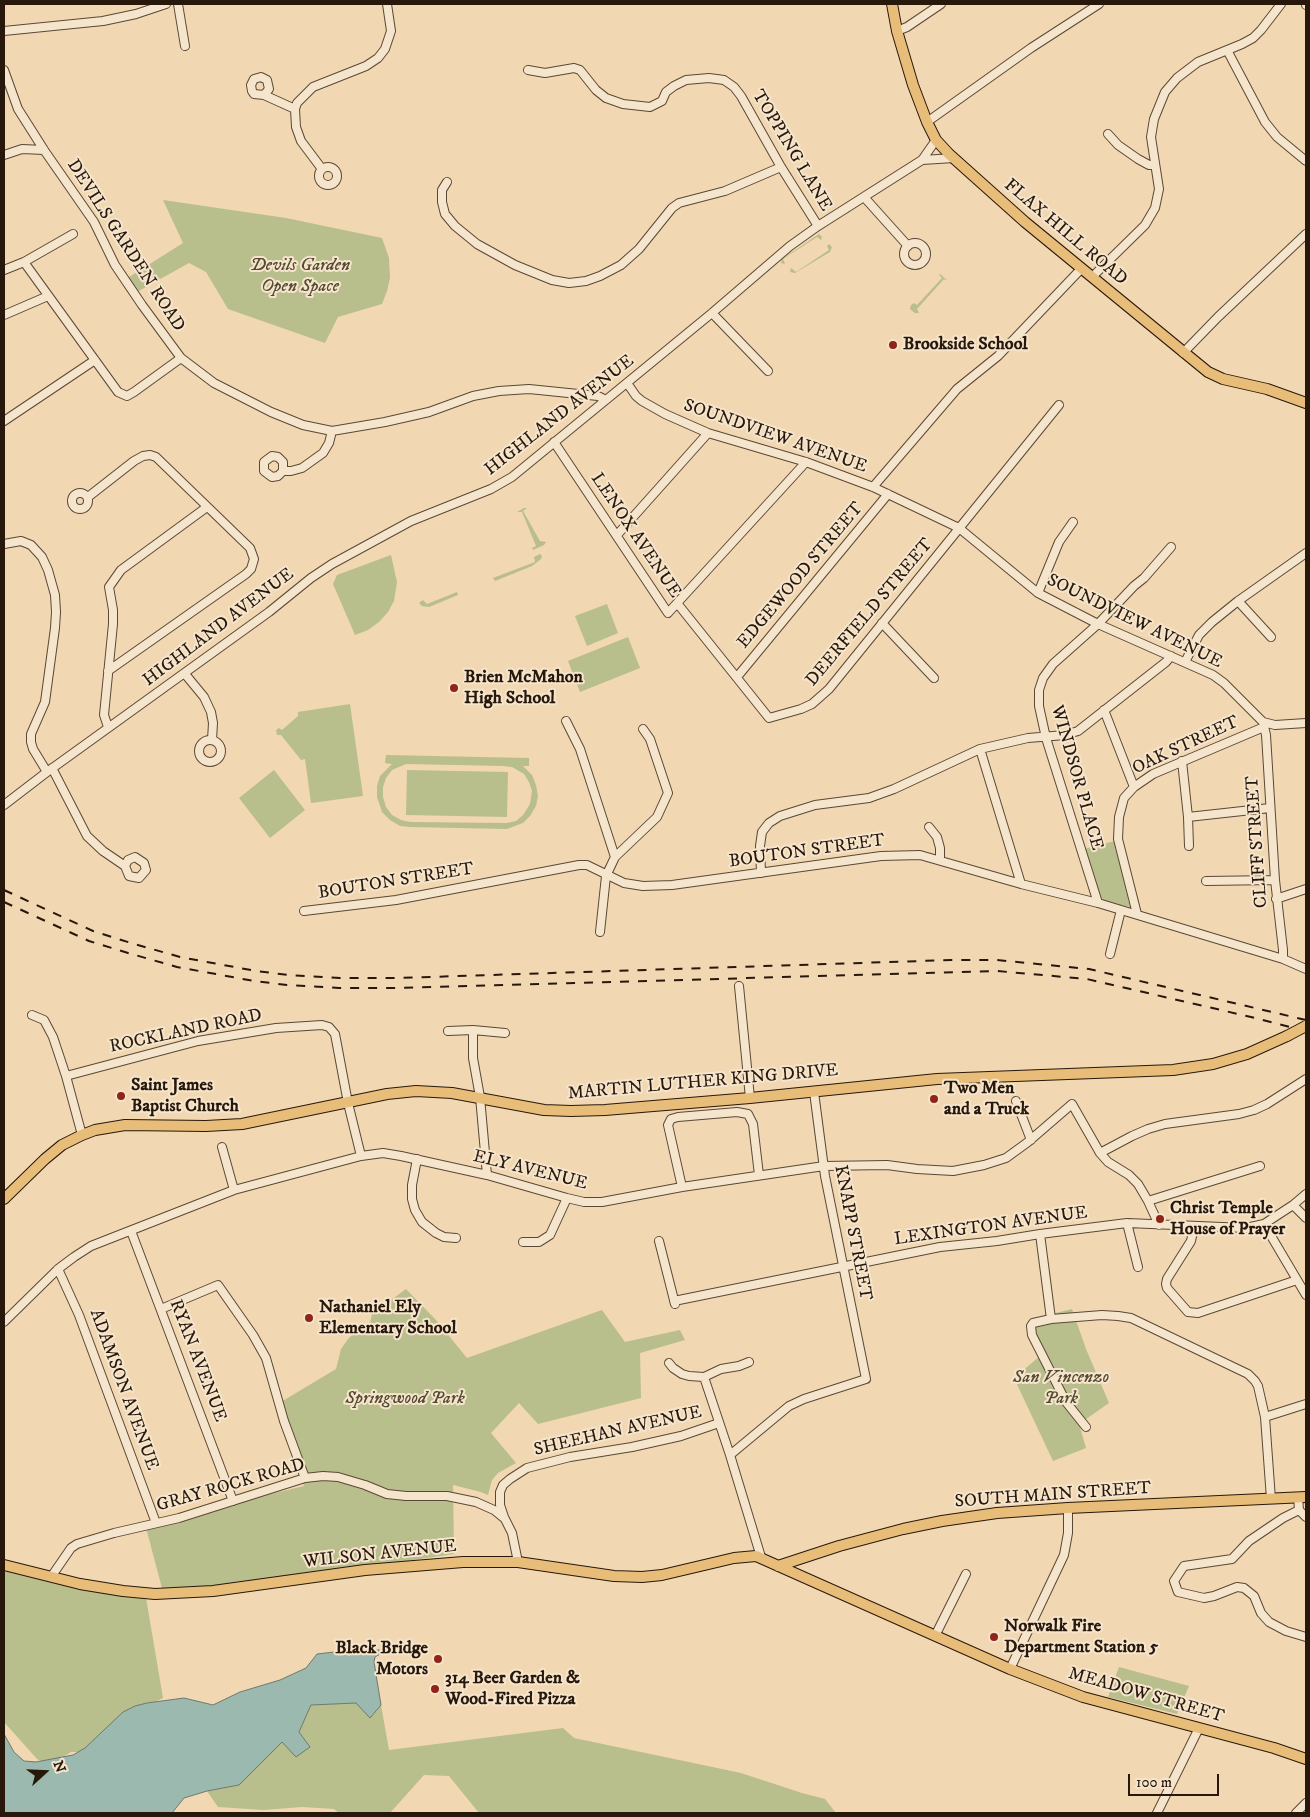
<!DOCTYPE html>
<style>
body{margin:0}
#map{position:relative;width:1310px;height:1817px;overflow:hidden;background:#f1d7b2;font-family:"IM FELL DW Pica",serif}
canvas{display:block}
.frame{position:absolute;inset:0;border:5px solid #28180b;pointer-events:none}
.north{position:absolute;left:20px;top:1747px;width:50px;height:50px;-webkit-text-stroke:4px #f6e5cd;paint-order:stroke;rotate:70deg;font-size:14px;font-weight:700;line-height:20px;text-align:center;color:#28180b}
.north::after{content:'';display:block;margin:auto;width:18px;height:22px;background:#28180b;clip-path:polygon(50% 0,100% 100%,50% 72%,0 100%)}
.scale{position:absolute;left:1128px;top:1774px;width:91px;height:22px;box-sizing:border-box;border:2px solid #28180b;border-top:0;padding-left:6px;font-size:15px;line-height:18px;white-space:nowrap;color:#28180b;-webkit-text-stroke:4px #f6e5cd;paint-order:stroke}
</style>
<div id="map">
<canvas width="1310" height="1817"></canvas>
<div class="frame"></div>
<div class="north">N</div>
<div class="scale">100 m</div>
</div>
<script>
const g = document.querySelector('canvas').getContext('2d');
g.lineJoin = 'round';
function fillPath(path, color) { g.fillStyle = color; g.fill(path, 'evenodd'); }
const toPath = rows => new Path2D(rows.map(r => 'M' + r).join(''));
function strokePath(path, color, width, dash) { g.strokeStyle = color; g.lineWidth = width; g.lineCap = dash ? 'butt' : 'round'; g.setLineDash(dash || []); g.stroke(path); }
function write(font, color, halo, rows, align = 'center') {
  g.font = font + ' "IM FELL DW Pica",serif'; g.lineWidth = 4; g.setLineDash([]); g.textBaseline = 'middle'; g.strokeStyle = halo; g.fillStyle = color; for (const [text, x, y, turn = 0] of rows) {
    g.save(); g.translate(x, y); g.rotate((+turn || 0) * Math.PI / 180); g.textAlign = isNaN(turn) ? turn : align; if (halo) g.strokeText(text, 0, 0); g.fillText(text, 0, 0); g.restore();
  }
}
fillPath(toPath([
 [163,200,286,218,382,238,389,258,390,278,387,291,382,304,338,317,325,343,228,309,206,272,189,263,137,292,126,279,183,243],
 [819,234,822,237,821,240,817,237,783,259,785,264,781,263,782,259],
 [829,244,832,247,830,252,795,273,790,272,791,268,796,272,829,250,827,246],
 [940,274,948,281,944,279,917,309,919,313,915,313,910,309,911,305,914,303,917,305,942,278,939,275],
 [524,508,527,508,523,511,540,541,546,542,544,545,533,550,532,548,536,546,522,512,517,512],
 [540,554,542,556,541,559,532,566,495,581,493,578,535,562,534,557],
 [391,555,397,582,394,601,388,612,379,622,368,630,355,635,333,584,337,575],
 [457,592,458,595,429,607,422,606,419,603,423,600,427,604],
 [607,604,618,633,587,646,575,616],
 [628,637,640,668,580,692,568,661],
 [350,704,363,796,311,803,305,759,301,760,281,735,277,735,276,730,279,728,282,730,298,716,298,712],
 [386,755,529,758,529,766,523,766,532,775,536,785,538,796,536,806,530,816,523,823,507,829,410,827,400,826,390,820,382,812,377,797,377,786,380,776,392,764,385,763],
 [406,764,503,766,512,767,524,774,529,782,532,791,530,804,523,815,516,821,507,823,410,822,401,820,392,815,386,807,383,797,383,787,386,778,392,770],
 [274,770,305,810,270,838,239,798],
 [407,770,508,772,507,817,406,815],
 [1115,841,1130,907,1100,901,1084,849],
 [406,1289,436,1320,467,1358,602,1310,625,1342,680,1330,685,1340,640,1353,641,1398,538,1424,519,1403,491,1433,516,1463,498,1473,492,1480,488,1495,481,1492,453,1485,454,1554,208,1590,163,1592,145,1524,304,1486,276,1405,336,1369,341,1349,348,1339,361,1326,370,1323,372,1314],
 [1072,1309,1086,1349,1109,1403,1079,1424,1086,1448,1053,1461,1014,1378,1040,1356,1028,1332,1031,1319],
 [4,1564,145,1592,163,1698,145,1707,91,1752,71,1752,48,1766,37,1759,4,1722],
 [1119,1667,1189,1686,1177,1714,1108,1697],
 [356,1703,370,1717,381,1705,389,1750,563,1728,574,1738,741,1773,802,1793,825,1799,836,1813,479,1813,449,1776,424,1775,390,1813,339,1813,334,1809,302,1807,264,1810,218,1807,207,1791,239,1785,282,1742,310,1747,299,1732,311,1705]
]), '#b9be8d');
const water = toPath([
 [379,1650,380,1654,375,1657,374,1662,381,1705,370,1718,356,1703,311,1705,299,1732,310,1747,296,1757,282,1742,239,1785,207,1791,184,1798,172,1813,4,1813,4,1734,14,1752,24,1761,36,1762,73,1755,85,1748,123,1712,135,1706,147,1703,184,1698,213,1705,240,1692,280,1680,306,1668,317,1654,343,1651,343,1654,379,1650]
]);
fillPath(water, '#9bb9ae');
strokePath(water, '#6d796d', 1);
const minor = toPath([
 [178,4,185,46],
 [1306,4,1306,5],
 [4,31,103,21,136,14,166,4],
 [897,31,907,27,941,4],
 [1227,50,1265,122,1277,137,1306,161],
 [4,70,18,109,44,150,94,222,115,265,142,305,181,358,214,383,271,412,303,425,332,431,385,422,429,412,473,396,499,391,529,389,598,396,606,400],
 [528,70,545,73,574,68,580,70,596,90,606,98,623,104,650,107,662,101,666,92,674,86,686,80,709,78,724,80,734,87,741,96,781,167,818,226],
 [264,95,269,89,267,80,261,77,254,79,251,85,252,91,254,94,264,95,295,109],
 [927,122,1031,48,1099,4],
 [1108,134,1118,145,1138,159,1149,165,1155,165],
 [4,155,22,149,44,150],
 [922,160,954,158],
 '319 176a9 9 0 1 1 18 0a9 9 0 1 1-18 0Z',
 [322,169,301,141,296,127,295,109,297,103,313,87,366,66,378,58,385,49,391,31,387,4],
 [447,182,442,190,442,202,445,214,455,226,477,244,515,265,552,280,569,283,586,281,600,276,621,265,639,249,672,208,679,203,725,191,781,167],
 [864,197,908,246],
 '904 254a11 11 0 1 1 22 0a11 11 0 1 1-22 0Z',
 [24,262,118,392,127,396,134,392,181,358],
 [4,270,24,262,73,234],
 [1092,277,1145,225,1155,208,1159,189,1151,137,1154,119,1165,92,1177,78,1198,62,1242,44,1253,38,1261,30,1281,4],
 [712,313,768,371],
 [4,315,48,296],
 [1183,353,1218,317,1306,234],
 [627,383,636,396,642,401,665,414,708,433,806,462,873,487,959,528,1038,593,1098,624,1213,675,1224,683,1263,722,1275,725,1306,723],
 [4,421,95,360],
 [554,442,668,613,806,462],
 [283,471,283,462,278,457,272,456,264,462,264,471,272,477,278,476,283,471,291,471,302,468,323,453,329,443,332,431],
 [873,487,957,389,998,356,1081,269],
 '72 501a8 8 0 1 1 16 0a8 8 0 1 1-16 0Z',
 [88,497,134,461,143,456,150,455,156,457,250,548,254,559,251,569,246,574,108,671],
 [617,535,708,433],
 [4,544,21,541,31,545,42,557,48,570,55,595,56,612,55,628,45,702,31,734,31,742,33,749,47,772],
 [1038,593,1059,542,1073,522],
 [1238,601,1271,637],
 [677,603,769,718,801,709,812,704,829,689,1059,405],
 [882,623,934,678],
 [1185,662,1199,635,1212,622,1238,601,1306,553],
 [185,674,204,697,211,712,213,723,212,740],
 [737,677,888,494],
 [1104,710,1134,787],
 [566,721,580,749,615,857],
 [1263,722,1266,735,1275,880,1283,950,1283,959],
 [108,727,104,715,113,624,113,610,109,587,121,570,207,507],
 '199 751a11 11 0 1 1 22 0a11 11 0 1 1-22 0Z',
 [980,749,1021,884],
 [1182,761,1188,817,1189,846],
 [52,768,87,836,103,851,125,866,129,876,139,878,146,870,144,863,135,857,128,860,125,866],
 [4,805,47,772,269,612,311,578,332,564,411,521,491,489,512,477,712,313,790,246,818,226,922,160,936,140],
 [1188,817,1270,808],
 [929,827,937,837,940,848,940,860],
 [761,873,760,846,762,832,769,823,780,816,815,805,869,798,894,789,980,749,1028,738,1065,735,1078,731,1166,662,1171,656],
 [1206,881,1275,880],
 [1276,899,1306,889],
 [1098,903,1046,738,1039,706,1039,690,1043,678,1053,664,1098,624,1134,586,1144,578,1171,547],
 [304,911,396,900,579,865,587,865,624,883,643,886,672,885,881,856,920,855,1021,884,1098,903,1283,959,1306,969],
 [1137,914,1118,839,1119,817,1124,798,1134,787,1153,774,1264,727],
 [600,932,606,876,615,857,657,817,668,793,650,739,643,729],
 [1110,954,1121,910],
 [739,986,750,1098],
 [32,1015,44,1020,53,1037,66,1076,82,1135],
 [473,1030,473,1058,480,1097,487,1175],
 [448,1031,473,1030,505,1033],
 [66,1076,198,1041,276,1028,322,1025,329,1027,335,1034,348,1103,361,1156],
 [1016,1101,1031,1140],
 [222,1147,234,1190],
 [1100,1153,1132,1136,1148,1129,1165,1124,1239,1114,1254,1110,1267,1104,1306,1079],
 [417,1159,412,1185,412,1199,415,1210,422,1222,436,1233,444,1237,456,1238],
 [682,1187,668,1125,671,1119,678,1117,737,1112,748,1114,753,1124,759,1175],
 [1148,1201,1260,1166],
 [1293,1205,1306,1218],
 [1127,1223,1138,1267],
 [1264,1224,1306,1295],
 [1194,1227,1191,1241,1167,1279,1166,1284,1167,1288,1188,1312,1198,1313,1297,1280],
 [131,1231,233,1501],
 [1040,1234,1051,1319],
 [659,1241,675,1304],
 [523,1242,539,1242,550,1235,567,1198],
 [58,1269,79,1315,156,1523],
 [674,1301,940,1247,997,1241,1040,1234,1127,1223,1246,1228,1264,1224,1293,1205,1306,1194],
 [161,1309,218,1285,253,1335,266,1358,284,1421,305,1478],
 [4,1322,58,1269,74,1257,91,1246,234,1190,361,1156,383,1153,401,1156,487,1175,567,1198,584,1202,602,1202,682,1187,824,1166,887,1165,917,1169,953,1171,984,1165,1006,1158,1028,1142,1072,1104,1100,1153,1108,1162,1129,1175,1138,1184,1148,1201,1159,1225],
 [669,1363,673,1368,682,1374,689,1376,704,1377,730,1455,761,1557],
 [704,1377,721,1369,739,1366,749,1362],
 [1265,1417,1306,1404],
 [1086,1427,1066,1402,1032,1335,1031,1326,1033,1323,1051,1319,1102,1315,1118,1316,1131,1318,1248,1374,1255,1381,1258,1386,1265,1417,1271,1499],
 [730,1455,789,1406,804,1399,866,1379,825,1176,814,1092],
 [1298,1497,1299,1510,1306,1517],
 [1299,1510,1283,1518,1249,1541,1232,1559,1184,1566,1174,1581,1178,1592,1204,1598,1214,1596,1237,1587,1244,1588,1254,1596,1261,1613,1269,1622,1286,1631,1306,1637],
 [504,1517,500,1505,500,1492,503,1485,510,1479,527,1468,570,1457,632,1447,681,1436,719,1423],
 [51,1577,71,1548,77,1544,114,1533,179,1518,305,1478,323,1476,338,1477,365,1485,387,1494,406,1496,447,1496,476,1502,494,1510,505,1519,512,1533,518,1562],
 [935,1636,966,1574],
 [1010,1669,1064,1555,1068,1533,1068,1508],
 [1157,1813,1199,1728],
 [1296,1813,1306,1803]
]);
const major = toPath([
 [892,4,897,31,913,85,927,122,936,140,949,154,1025,222,1208,372,1223,379,1267,389,1306,403],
 [4,1199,45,1159,62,1145,82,1135,95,1130,125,1125,206,1126,242,1124,387,1094,416,1091,452,1093,544,1110,571,1111,605,1110,750,1098,937,1079,1173,1070,1213,1064,1247,1054,1287,1036],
 [4,1565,80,1584,123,1591,155,1594,213,1591,365,1570,463,1562,518,1562,614,1576,642,1577,662,1575,734,1558,756,1556,1010,1669,1083,1697,1274,1748,1306,1759],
 [778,1566,839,1546,903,1529,942,1521,997,1513,1068,1508,1306,1497]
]);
strokePath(minor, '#5a4835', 10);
strokePath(major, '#28180b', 12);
strokePath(minor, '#f6e5cd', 8);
strokePath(major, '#e8bc79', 10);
strokePath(toPath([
 [4,890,93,931,131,943,180,957,256,971,288,975,340,978,398,978,951,960,997,960,1089,969,1306,1020],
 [4,902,89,941,128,953,177,967,254,981,287,985,339,988,398,988,997,971,1087,979,1251,1017,1306,1031]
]), '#28180b', 2, [9, 9]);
const majorBridge = toPath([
 [1287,1036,1306,1026]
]);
strokePath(majorBridge, '#28180b', 12, []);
strokePath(majorBridge, '#e8bc79', 10);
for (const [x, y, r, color] of [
 [893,345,5,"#8f2418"],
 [454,688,5,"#8f2418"],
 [121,1096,5,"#8f2418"],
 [934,1099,5,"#8f2418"],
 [1160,1219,5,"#8f2418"],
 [309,1318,5,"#8f2418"],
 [994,1637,5,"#8f2418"],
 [438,1659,5,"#8f2418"],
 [435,1689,5,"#8f2418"]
]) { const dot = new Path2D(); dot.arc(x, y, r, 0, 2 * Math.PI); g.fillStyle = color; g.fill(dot); strokePath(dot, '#f6e5cd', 2); }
write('18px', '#28180b', '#f6e5cd', [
 ["TOPPING LANE",791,151,59],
 ["FLAX HILL ROAD",1065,233,40],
 ["DEVILS GARDEN ROAD",125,246,57],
 ["HIGHLAND AVENUE",560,416,-38],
 ["SOUNDVIEW AVENUE",775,437,19],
 ["LENOX AVENUE",635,536,56],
 ["EDGEWOOD STREET",801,576,-50],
 ["DEERFIELD STREET",870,613,-50],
 ["SOUNDVIEW AVENUE",1134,622,26],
 ["HIGHLAND AVENUE",219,628,-37],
 ["OAK STREET",1186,746,-25],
 ["WINDSOR PLACE",1076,778,74],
 ["CLIFF STREET",1258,842,-94],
 ["BOUTON STREET",807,852,-8],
 ["BOUTON STREET",396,882,-9],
 ["ROCKLAND ROAD",186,1032,-12],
 ["MARTIN LUTHER KING DRIVE",703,1083,-5],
 ["ELY AVENUE",530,1171,14],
 ["LEXINGTON AVENUE",991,1227,-8],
 ["KNAPP STREET",852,1233,79],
 ["RYAN AVENUE",197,1361,69],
 ["ADAMSON AVENUE",123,1390,70],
 ["SHEEHAN AVENUE",618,1432,-13],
 ["GRAY ROCK ROAD",231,1486,-16],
 ["SOUTH MAIN STREET",1053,1496,-4],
 ["WILSON AVENUE",380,1555,-6],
 ["MEADOW STREET",1146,1696,16]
]);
write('italic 18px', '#544a32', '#f6e5cd', [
 ["Devils Garden",300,266],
 ["Open Space",300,287],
 ["San Vincenzo",1061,1378],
 ["Park",1061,1399],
 ["Springwood Park",405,1399]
]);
write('bold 18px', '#28180b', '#f6e5cd', [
 ["Brookside School",903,345],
 ["Brien McMahon",464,678],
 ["High School",464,699],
 ["Saint James",131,1086],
 ["Baptist Church",131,1107],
 ["Two Men",944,1089],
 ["and a Truck",944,1110],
 ["Christ Temple",1170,1209],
 ["House of Prayer",1170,1230],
 ["Nathaniel Ely",319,1308],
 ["Elementary School",319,1329],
 ["Norwalk Fire",1004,1627],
 ["Department Station 5",1004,1648],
 ["Black Bridge",428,1649,"right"],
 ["Motors",428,1670,"right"],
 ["314 Beer Garden &",445,1679],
 ["Wood-Fired Pizza",445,1700]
], 'left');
</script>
